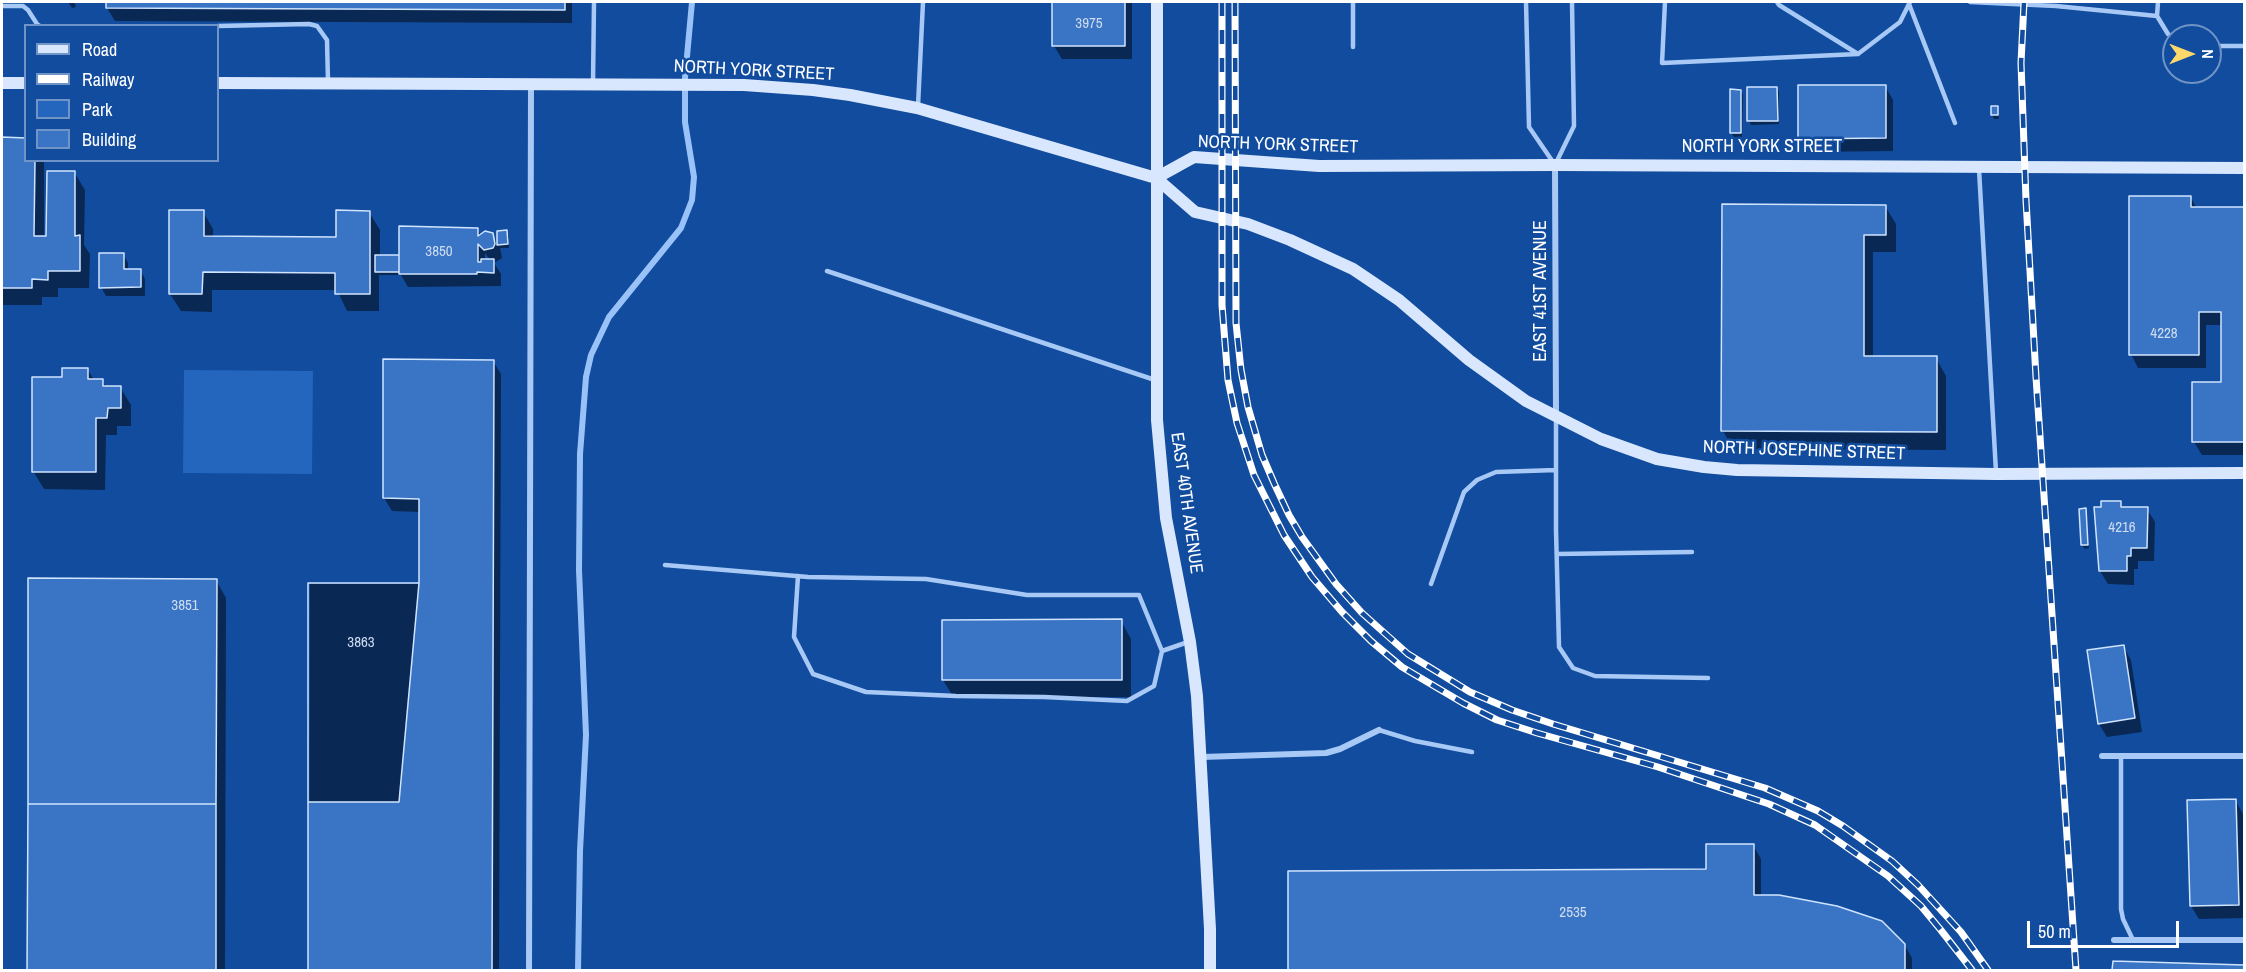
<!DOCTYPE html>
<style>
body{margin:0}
#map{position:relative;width:2246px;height:972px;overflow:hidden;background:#114c9e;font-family:"Archivo Narrow",sans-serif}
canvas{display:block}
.frame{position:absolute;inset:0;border:3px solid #fff;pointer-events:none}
.legend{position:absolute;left:24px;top:24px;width:195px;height:138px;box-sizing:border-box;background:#114c9e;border:2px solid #7094c5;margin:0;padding:8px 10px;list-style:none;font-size:18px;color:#fff}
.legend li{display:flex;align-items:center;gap:12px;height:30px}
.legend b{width:30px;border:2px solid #7094c5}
.north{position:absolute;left:2162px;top:24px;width:60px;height:60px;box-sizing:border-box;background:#114c9e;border:2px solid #7094c5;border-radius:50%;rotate:90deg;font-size:16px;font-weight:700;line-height:24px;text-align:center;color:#fff}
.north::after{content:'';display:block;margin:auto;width:21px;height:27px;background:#ffd86b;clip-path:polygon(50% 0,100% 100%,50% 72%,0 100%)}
.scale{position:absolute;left:2027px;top:921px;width:152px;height:27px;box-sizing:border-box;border:3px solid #fff;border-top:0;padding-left:8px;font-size:18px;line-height:21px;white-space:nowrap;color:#fff;-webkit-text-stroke:4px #114c9e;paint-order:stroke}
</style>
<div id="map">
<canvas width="2246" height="972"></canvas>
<div class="frame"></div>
<ul class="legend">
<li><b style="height:8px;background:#d8e7fd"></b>Road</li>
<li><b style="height:8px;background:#fff"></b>Railway</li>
<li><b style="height:16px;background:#2465bd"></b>Park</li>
<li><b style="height:16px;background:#3a75c5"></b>Building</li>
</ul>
<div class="north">N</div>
<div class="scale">50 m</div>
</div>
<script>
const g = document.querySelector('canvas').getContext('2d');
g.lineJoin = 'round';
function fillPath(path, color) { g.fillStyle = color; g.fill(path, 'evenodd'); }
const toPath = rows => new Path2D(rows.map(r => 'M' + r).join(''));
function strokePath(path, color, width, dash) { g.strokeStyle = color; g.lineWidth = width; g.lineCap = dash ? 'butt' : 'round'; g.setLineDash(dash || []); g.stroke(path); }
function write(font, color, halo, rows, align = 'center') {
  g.font = font + ' "Archivo Narrow",sans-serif'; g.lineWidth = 5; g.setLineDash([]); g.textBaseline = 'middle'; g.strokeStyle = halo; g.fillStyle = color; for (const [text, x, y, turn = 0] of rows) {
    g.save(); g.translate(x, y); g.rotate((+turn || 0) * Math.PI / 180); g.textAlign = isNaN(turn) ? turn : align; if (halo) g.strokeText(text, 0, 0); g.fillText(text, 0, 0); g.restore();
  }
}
fillPath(toPath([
 [184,370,313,371,312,474,183,473]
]), '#2465bd');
fillPath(toPath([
 [68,2,74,2,76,7,72,8],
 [107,2,572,2,572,23,115,21,107,8],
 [1054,2,1132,2,1132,59,1062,59,1054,46],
 [1885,86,1893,100,1893,151,1807,152,1800,138],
 [1777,88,1779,92,1779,124,1751,125,1749,121],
 [1741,91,1743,95,1742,137,1734,137,1731,133],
 [1997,107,1999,119,1994,119,1992,115],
 [2,139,26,139,26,160,44,160,44,237,48,237,74,172,85,190,84,245,90,254,89,288,58,288,58,297,42,297,42,305,2,305],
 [2191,198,2197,209,2244,209,2244,455,2202,455,2194,442,2223,383,2223,325,2206,325,2206,368,2138,368,2131,354],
 [1724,206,1885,206,1896,224,1896,252,1873,252,1873,357,1936,358,1946,376,1946,450,1733,449,1723,431],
 [203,212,213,229,213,237,337,238,369,212,380,230,380,256,401,256,478,229,480,234,492,235,499,246,498,232,506,232,509,236,509,248,500,248,502,258,494,263,501,274,501,286,408,287,401,275,379,275,379,311,347,311,337,290,212,290,212,312,181,311,170,294],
 [485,253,491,261,485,261],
 [123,254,128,263,128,271,140,270,145,279,145,296,106,296,101,287],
 [493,361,501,374,499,970,309,970,310,584,421,584,421,512,392,511,384,498],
 [88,370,94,380,102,380,106,387,120,387,131,405,131,426,117,426,117,435,106,435,105,490,44,489,33,471,63,378],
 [2120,503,2123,508,2147,509,2155,522,2154,561,2138,561,2138,569,2134,569,2134,585,2108,584,2100,571],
 [2085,510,2087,514,2089,548,2085,549,2082,545],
 [30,580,216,580,226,598,225,970,29,970],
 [1121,621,1131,639,1131,697,954,698,943,680],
 [2123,646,2131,660,2142,732,2107,737,2099,724,2088,652],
 [2235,800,2243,814,2244,918,2199,919,2191,906],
 [1753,845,1761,859,1761,897,1904,944,1912,958,1912,970,1289,970,1289,872,1708,871],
 [2114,963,2244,967,2244,970,2114,970]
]), '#0007');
strokePath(toPath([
 [578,970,580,851,586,735,579,570,580,454,586,377,591,355,609,317,681,228,692,200,694,177,685,122,685,78,692,2]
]), '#99c3f8', 6);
const building = toPath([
 [106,2,565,2,565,10,106,8,106,2],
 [1052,2,1125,2,1125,46,1052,46,1052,2],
 [1798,85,1886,85,1886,138,1798,139,1798,85],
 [1747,87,1777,87,1778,121,1747,121,1747,87],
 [1730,89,1741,90,1741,133,1730,133,1730,89],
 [1991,106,1998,106,1998,115,1991,115,1991,106],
 [2,137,26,138,26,160,35,160,34,236,46,236,47,171,75,171,75,236,80,235,80,271,48,271,48,280,32,279,32,288,2,288,2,137],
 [2129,196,2191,196,2191,207,2244,207,2244,442,2192,442,2192,382,2221,382,2221,312,2199,312,2199,355,2129,355,2129,196],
 [1722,204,1886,205,1886,235,1864,235,1864,356,1937,356,1937,432,1721,431,1722,204],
 [169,210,204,210,204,236,336,237,336,210,370,211,370,294,335,294,335,273,203,272,202,294,169,294,169,210],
 [399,226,478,228,478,236,485,231,493,233,495,244,493,248,484,250,478,244,478,262,481,262,481,259,494,259,494,273,477,272,477,274,399,274,399,226],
 [507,230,508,244,497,245,497,231,507,230],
 [99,253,124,253,124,269,141,269,141,287,99,288,99,253],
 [375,255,399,255,399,272,375,272,375,255],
 [383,359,494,360,492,970,308,970,308,583,419,583,419,499,383,498,383,359],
 [62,368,88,368,88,379,103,379,103,386,121,386,121,408,108,408,107,418,96,418,96,472,32,472,32,377,62,377,62,368],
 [2101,501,2121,501,2121,507,2148,507,2147,548,2131,548,2131,556,2127,556,2127,571,2099,571,2094,507,2101,507,2101,501],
 [2086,508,2088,545,2081,545,2079,509,2086,508],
 [28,578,217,579,216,804,28,804,28,578],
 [308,583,419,583,399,802,308,802,308,583],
 [1122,619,1122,680,942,680,942,620,1122,619],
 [2124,645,2135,718,2098,724,2087,650,2124,645],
 [2236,799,2239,905,2190,906,2187,800,2236,799],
 [28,804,216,804,216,970,27,970,28,804],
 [1706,844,1754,844,1754,895,1779,895,1837,906,1882,921,1905,944,1905,970,1288,970,1288,871,1706,869,1706,844],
 [2113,961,2244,965,2244,970,2112,970,2113,961]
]);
fillPath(building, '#3a75c5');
strokePath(building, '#d0e4fe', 1.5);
strokePath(toPath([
 [1526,2,1529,127,1555,165,1574,126,1572,2],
 [1665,2,1662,63,1858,54,1900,22,1910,2],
 [1777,2,1779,5,1858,54],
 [1970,2,2056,6,2157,16],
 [2158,2,2157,16,2168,34,2174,38],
 [1909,4,1955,123],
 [2,6,23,6,28,10,37,24,40,26],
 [218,26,309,24,317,26,327,40,328,82],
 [2210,46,2244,46],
 [1353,47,1353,2],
 [593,84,594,2],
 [918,106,923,2],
 [1979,169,1996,472],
 [827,271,1155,380],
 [1556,418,1556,530,1559,647,1573,668,1595,676,1708,678],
 [1557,554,1692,552],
 [665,565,808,577,926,579,1027,595,1139,595,1162,651],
 [798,576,794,637,813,674,866,692,956,696,1044,697,1127,701,1154,686,1162,651,1188,642],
 [1431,584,1464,492,1477,480,1496,472,1556,470],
 [1379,730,1415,741,1472,752],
 [2121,756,2121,909,2123,919,2133,940]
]), '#a8c9f5', 4.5);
strokePath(toPath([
 [1555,165,1556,417],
 [2102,756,2244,756],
 [1202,757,1326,753,1340,749,1379,730],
 [2114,940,2244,940],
 [529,970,531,84]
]), '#a8c9f5', 6);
strokePath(toPath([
 [1157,2,1157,420,1166,518,1190,642,1197,696,1210,929,1210,970],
 [2,83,26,83],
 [218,83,744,85,813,90,850,95,917,108,1156,178,1194,157,1319,166,1555,165,2244,168],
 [1156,178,1195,212,1248,224,1290,240,1353,269,1399,300,1469,360,1526,401,1601,439,1657,459,1704,467,1737,470,1996,474,2244,473]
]), '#d8e7fd', 12);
const rail = toPath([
 [1222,2,1222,305,1228,380,1237,423,1254,475,1284,535,1312,577,1342,612,1371,641,1402,667,1463,703,1497,720,1537,733,1658,767,1769,804,1815,825,1888,876,1921,906,1940,929,1972,970],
 [1235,2,1236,323,1241,370,1248,407,1262,455,1274,483,1289,515,1302,537,1336,584,1362,613,1408,654,1470,692,1512,710,1553,724,1765,788,1818,811,1843,826,1892,861,1918,885,1961,932,1988,970],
 [2024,2,2021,63,2026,200,2036,377,2076,970]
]);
strokePath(rail, '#fff', 7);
strokePath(rail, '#114c9e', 4.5, [14]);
write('15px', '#cedcf0', null, [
 ["3975",1089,24],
 ["3850",439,252],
 ["4228",2164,334],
 ["4216",2122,528],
 ["3851",185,606],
 ["3863",361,643],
 ["2535",1573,913]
]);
write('18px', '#fff', '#114c9e', [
 ["NORTH YORK STREET",754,71,3],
 ["NORTH YORK STREET",1278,145,2],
 ["NORTH YORK STREET",1762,147],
 ["EAST 41ST AVENUE",1541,291,-90],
 ["NORTH JOSEPHINE STREET",1804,451,2],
 ["EAST 40TH AVENUE",1186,503,82]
]);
</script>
